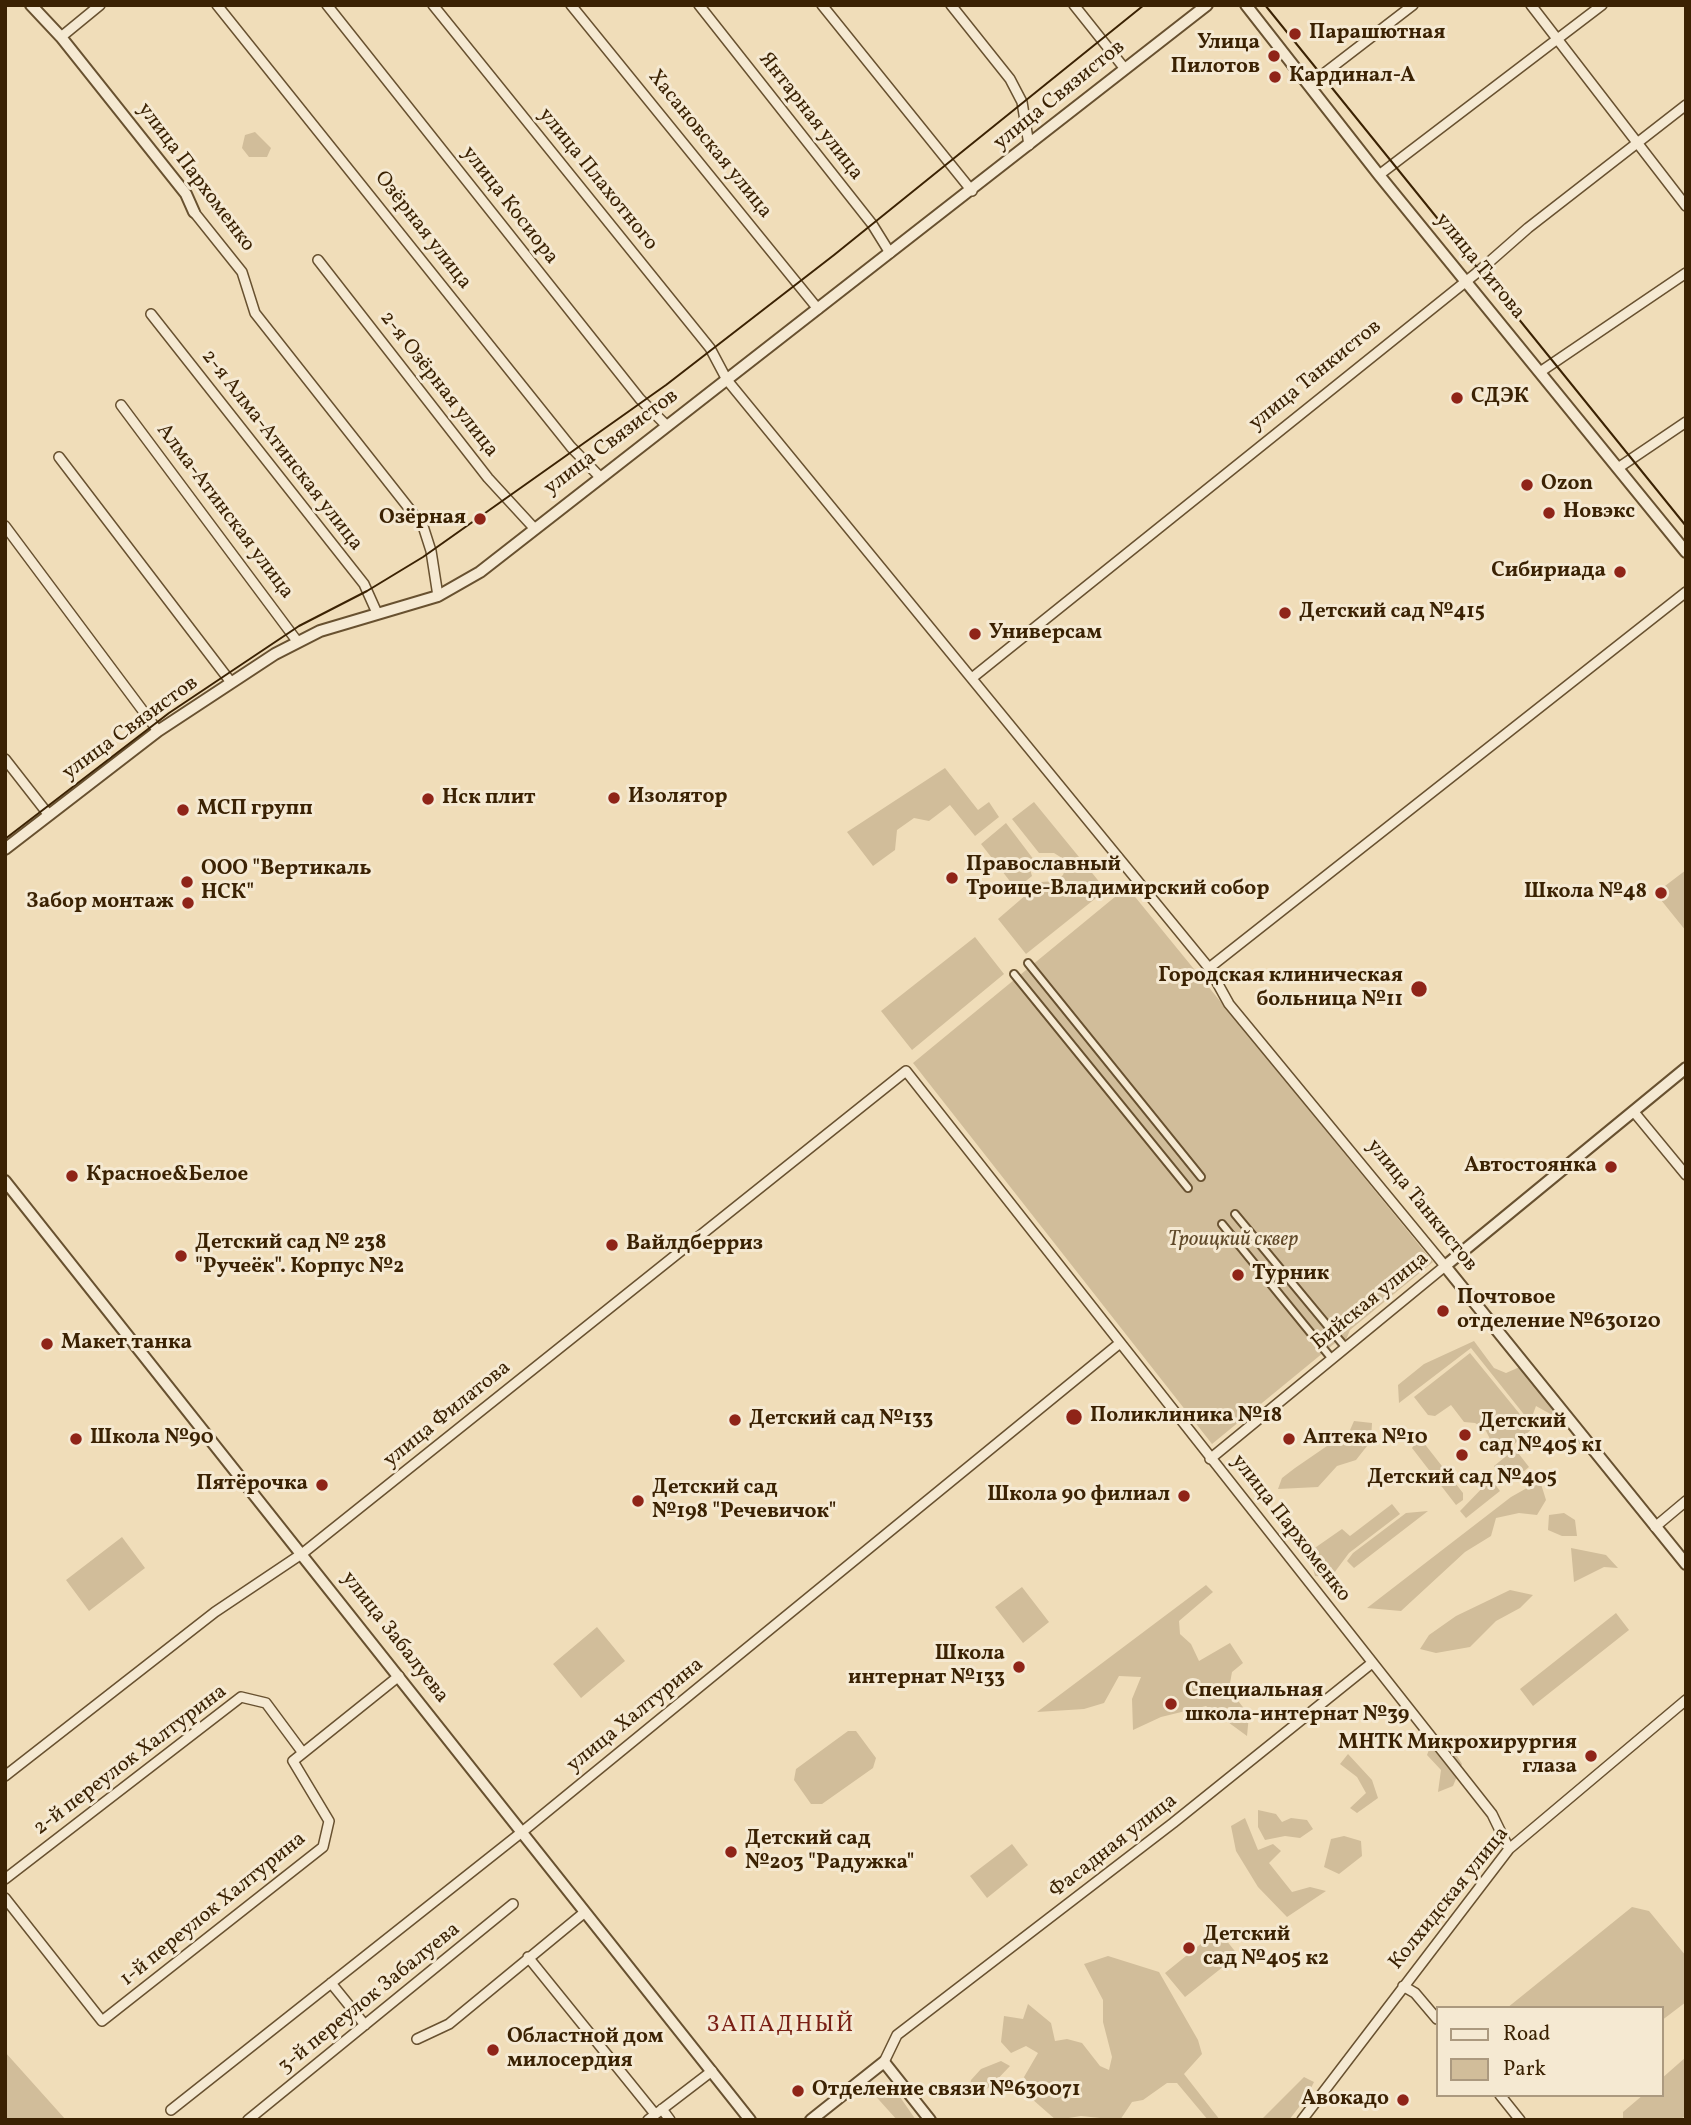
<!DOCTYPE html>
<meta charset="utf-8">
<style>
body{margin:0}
#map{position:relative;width:1691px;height:2125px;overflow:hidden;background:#f0ddb9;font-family:Vollkorn,serif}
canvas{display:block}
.frame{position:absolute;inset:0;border:7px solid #3b2203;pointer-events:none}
.legend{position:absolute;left:1436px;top:2006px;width:228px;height:91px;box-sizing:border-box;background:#f5e9d2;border:2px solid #ab997f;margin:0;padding:9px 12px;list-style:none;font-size:21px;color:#3b2203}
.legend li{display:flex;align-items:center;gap:14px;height:35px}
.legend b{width:35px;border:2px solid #ab997f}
</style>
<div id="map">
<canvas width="1691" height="2125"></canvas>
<div class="frame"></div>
<ul class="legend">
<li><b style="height:9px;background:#f5e9d2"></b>Road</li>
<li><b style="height:19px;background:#d1bd9a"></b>Park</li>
</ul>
</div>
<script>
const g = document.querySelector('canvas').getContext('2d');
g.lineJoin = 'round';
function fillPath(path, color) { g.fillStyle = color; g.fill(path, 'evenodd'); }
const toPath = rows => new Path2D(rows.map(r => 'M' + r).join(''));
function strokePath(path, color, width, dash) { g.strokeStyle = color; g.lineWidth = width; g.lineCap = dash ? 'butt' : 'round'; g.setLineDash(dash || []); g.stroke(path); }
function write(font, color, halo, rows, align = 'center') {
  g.font = font + ' Vollkorn,serif'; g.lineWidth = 6; g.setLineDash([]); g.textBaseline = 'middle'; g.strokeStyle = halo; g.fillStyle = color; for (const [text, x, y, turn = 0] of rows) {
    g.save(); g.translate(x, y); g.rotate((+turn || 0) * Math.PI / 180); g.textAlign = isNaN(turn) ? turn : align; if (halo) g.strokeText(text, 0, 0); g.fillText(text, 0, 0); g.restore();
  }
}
fillPath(toPath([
 [255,132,271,148,267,157,249,157,242,148,245,135],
 [945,768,978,810,989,802,999,817,975,836,950,805,929,821,914,818,897,830,895,850,873,866,847,832],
 [1034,802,1106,890,1026,954,998,919,1041,882,1056,881,1063,875,1066,867,1062,858,1054,853,1039,853,1012,819],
 [1006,823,1034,860,1029,866,1032,876,1016,889,981,844],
 [1686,870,1686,931,1661,900,1661,889],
 [1127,887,1433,1262,1350,1330,1346,1340,1340,1339,1212,1444,913,1063],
 [975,937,1004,974,912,1050,881,1011],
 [1474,1341,1494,1368,1506,1373,1522,1366,1555,1408,1554,1416,1536,1406,1530,1422,1471,1348,1399,1403,1398,1385,1424,1364],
 [1470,1353,1532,1429,1499,1457,1485,1429,1475,1423,1464,1422,1451,1405,1435,1416,1428,1415,1414,1397],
 [1354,1421,1372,1423,1371,1441,1356,1460,1337,1466,1318,1487,1278,1489,1282,1478,1295,1468,1327,1446,1347,1437],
 [1420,1438,1463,1493,1463,1500,1456,1505,1412,1448],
 [1515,1449,1529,1467,1508,1484,1494,1466],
 [1491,1479,1500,1491,1466,1518,1460,1511],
 [1534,1484,1541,1484,1546,1500,1537,1515,1519,1513,1496,1518,1491,1536,1465,1552,1401,1611,1367,1608,1511,1497],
 [1392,1504,1400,1514,1349,1553,1331,1577,1315,1576,1309,1552,1342,1529,1350,1536],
 [1428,1511,1354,1568,1347,1561,1353,1553,1406,1513],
 [1564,1513,1575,1520,1577,1536,1562,1536,1548,1530,1549,1515],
 [122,1537,145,1568,89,1611,66,1580],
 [1571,1548,1606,1555,1618,1568,1604,1567,1574,1582],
 [1206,1585,1213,1592,1179,1621,1180,1634,1191,1644,1199,1661,1230,1643,1243,1663,1232,1672,1229,1689,1249,1715,1247,1736,1206,1706,1161,1717,1133,1730,1132,1699,1141,1677,1119,1676,1104,1703,1084,1709,1037,1712],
 [1022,1587,1049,1622,1023,1643,995,1607],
 [1510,1590,1533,1595,1520,1608,1496,1621,1470,1647,1436,1653,1420,1649,1429,1635,1456,1616],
 [1616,1613,1629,1630,1533,1706,1520,1689],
 [597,1627,625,1661,581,1698,553,1664],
 [848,1731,856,1731,876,1758,873,1768,822,1804,811,1804,794,1780,796,1769],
 [1430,1747,1452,1748,1462,1764,1453,1786,1438,1792,1441,1770,1427,1755],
 [1348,1754,1372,1780,1378,1798,1357,1813,1350,1808,1366,1793,1357,1777,1340,1764],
 [1258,1810,1276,1814,1282,1822,1291,1818,1307,1820,1313,1829,1300,1838,1285,1836,1265,1840,1258,1827],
 [1245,1818,1258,1850,1273,1844,1281,1851,1269,1863,1292,1892,1310,1887,1326,1891,1287,1917,1258,1887,1236,1851,1231,1826],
 [1344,1836,1361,1841,1362,1856,1339,1874,1324,1867,1331,1839],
 [1012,1844,1028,1865,987,1898,970,1876],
 [1632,1907,1649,1911,1686,1956,1686,2002,1661,2021,1661,2008,1507,2008],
 [1218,1930,1238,1955,1185,1997,1165,1973],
 [1108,1956,1159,1972,1198,2040,1202,2054,1184,2074,1220,2120,1208,2120,1177,2083,1167,2083,1143,2100,1132,2102,1120,2120,1081,2116,1056,2120,1032,2099,1024,2077,1038,2053,1026,2046,1011,2053,1001,2042,1004,2016,1023,2019,1028,2004,1051,2023,1055,2041,1067,2039,1082,2043,1100,2066,1109,2070,1112,2057,1103,2022,1103,2000,1084,1964],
 [5,2052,66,2120,5,2120],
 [1686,2057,1686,2115,1680,2120,1623,2120,1623,2112,1643,2095,1661,2095,1661,2079],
 [1001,2061,1010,2066,991,2086,974,2097,969,2091,971,2080,981,2069],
 [1304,2077,1314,2082,1306,2098,1289,2120,1261,2120],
 [885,2088,900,2097,916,2120,897,2120,871,2091]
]), '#d1bd9a');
const pedestrian = toPath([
 [1028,963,1201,1177],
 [1014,974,1188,1188],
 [1235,1214,1346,1348],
 [1222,1224,1332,1359]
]);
const minor = toPath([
 [217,5,571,447,600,477],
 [327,5,640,399,667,426],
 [433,5,710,348,727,380,1209,968,1229,1004,1445,1266,1210,1459],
 [571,5,818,309],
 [699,5,872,224,890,253],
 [822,5,972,191],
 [951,5,1010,79,1022,102,1029,145],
 [1074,5,1125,69],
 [1531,5,1686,206],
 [61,37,100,5],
 [1309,85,1413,5],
 [1379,175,1602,5],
 [194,212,242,272,255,313,423,526,431,551,438,596],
 [318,260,488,478,534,528],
 [151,314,364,584,377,613],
 [1540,372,1686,273],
 [121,405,297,641],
 [59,457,230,681],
 [1618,468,1686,422],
 [5,526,158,731],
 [972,678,1479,271,1528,228,1686,105],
 [5,759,48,814],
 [1209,968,1686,592],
 [1634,1112,1686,1175],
 [1655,1527,1686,1501],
 [5,1776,215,1612,303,1553,906,1071,1492,1814,1509,1849],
 [5,1879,241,1697,266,1703,303,1753],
 [5,1898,102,2021,323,1847,329,1821,293,1761,399,1676],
 [528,1957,655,2114],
 [331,1983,365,2025],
 [1403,1986,1415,1993,1437,2019],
 [417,2039,449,2024,585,1912],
 [884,2062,897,2035,1173,1823,1372,1663],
 [1500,2095,1520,2120],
 [662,2109,670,2120],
 [171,2110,522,1832,1120,1343],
 [248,2120,513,1904],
 [648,2120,712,2071],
 [1302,2120,1509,1849,1686,1700]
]);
const tertiary = toPath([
 [31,5,61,37,186,194,194,212],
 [1246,5,1379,175,1686,552],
 [5,849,158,731,275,654,320,631,438,596,480,572,1207,5],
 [1686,1068,1445,1266,1686,1564],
 [5,1181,750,2120],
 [811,2120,884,2062,930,2120]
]);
strokePath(pedestrian, '#685130', 10);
strokePath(minor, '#685130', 12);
strokePath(tertiary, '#685130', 14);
strokePath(pedestrian, '#f5e9d2', 6);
strokePath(minor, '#f5e9d2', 9);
strokePath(tertiary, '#f5e9d2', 10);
strokePath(toPath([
 [1265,5,1686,526],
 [5,839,169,713,299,626,367,591,423,557,666,385,834,255,1144,5]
]), '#3b2203', 2);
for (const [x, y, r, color] of [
 [1295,34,7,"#8f2418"],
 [1274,56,7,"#8f2418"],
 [1275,77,7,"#8f2418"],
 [1457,398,7,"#8f2418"],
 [1527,485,7,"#8f2418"],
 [1549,513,7,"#8f2418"],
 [480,519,7,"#8f2418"],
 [1620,572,7,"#8f2418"],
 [1285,613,7,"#8f2418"],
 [975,634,7,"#8f2418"],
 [614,798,7,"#8f2418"],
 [428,799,7,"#8f2418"],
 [183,810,7,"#8f2418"],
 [952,878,7,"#8f2418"],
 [187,882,7,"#8f2418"],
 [1661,893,7,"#8f2418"],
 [188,903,7,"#8f2418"],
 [1419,989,9,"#8f2418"],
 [1611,1167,7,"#8f2418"],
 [72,1176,7,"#8f2418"],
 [612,1245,7,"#8f2418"],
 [181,1256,7,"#8f2418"],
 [1238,1275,7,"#8f2418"],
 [1443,1311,7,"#8f2418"],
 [47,1344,7,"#8f2418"],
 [1074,1417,9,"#8f2418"],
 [735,1420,7,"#8f2418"],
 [1465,1435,7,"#8f2418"],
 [76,1439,7,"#8f2418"],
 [1289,1439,7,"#8f2418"],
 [1462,1455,7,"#8f2418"],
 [322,1485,7,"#8f2418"],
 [1184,1496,7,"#8f2418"],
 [638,1501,7,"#8f2418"],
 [1019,1667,7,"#8f2418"],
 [1171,1704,7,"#8f2418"],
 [1591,1756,7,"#8f2418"],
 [731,1852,7,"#8f2418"],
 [1189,1948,7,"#8f2418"],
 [493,2050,7,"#8f2418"],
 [798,2091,7,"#8f2418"],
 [1403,2100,7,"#8f2418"]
]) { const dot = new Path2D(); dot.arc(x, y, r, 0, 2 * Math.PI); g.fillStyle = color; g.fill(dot); strokePath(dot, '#f5e9d2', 2.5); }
write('bold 21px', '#3b2203', '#f5e9d2', [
 ["Парашютная",1309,34],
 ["Улица",1260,44,"right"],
 ["Пилотов",1260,68,"right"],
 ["Кардинал-А",1289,77],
 ["СДЭК",1471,398],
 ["Ozon",1541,485],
 ["Новэкс",1563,513],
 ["Озёрная",466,519,"right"],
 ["Сибириада",1606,572,"right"],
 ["Детский сад №415",1299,613],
 ["Универсам",989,634],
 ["Изолятор",628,798],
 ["Нск плит",442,799],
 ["МСП групп",197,810],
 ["Православный",966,866],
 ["Троице-Владимирский собор",966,890],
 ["ООО \"Вертикаль",201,870],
 ["НСК\"",201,894],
 ["Школа №48",1647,893,"right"],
 ["Забор монтаж",174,903,"right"],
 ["Городская клиническая",1403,977,"right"],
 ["больница №11",1403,1001,"right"],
 ["Автостоянка",1597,1167,"right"],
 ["Красное&Белое",86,1176],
 ["Детский сад № 238",195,1244],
 ["\"Ручеёк\". Корпус №2",195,1268],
 ["Вайлдберриз",626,1245],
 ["Турник",1252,1275],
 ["Почтовое",1457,1299],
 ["отделение №630120",1457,1323],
 ["Макет танка",61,1344],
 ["Поликлиника №18",1090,1417],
 ["Детский сад №133",749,1420],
 ["Детский",1479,1423],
 ["сад №405 к1",1479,1447],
 ["Школа №90",90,1439],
 ["Аптека №10",1303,1439],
 ["Детский сад №405",1462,1479,"center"],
 ["Пятёрочка",308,1485,"right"],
 ["Детский сад",652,1489],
 ["№198 \"Речевичок\"",652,1513],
 ["Школа 90 филиал",1170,1496,"right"],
 ["Школа",1005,1655,"right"],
 ["интернат №133",1005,1679,"right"],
 ["Специальная",1185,1692],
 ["школа-интернат №39",1185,1716],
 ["МНТК Микрохирургия",1577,1744,"right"],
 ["глаза",1577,1768,"right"],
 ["Детский сад",745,1840],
 ["№203 \"Радужка\"",745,1864],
 ["Детский",1203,1936],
 ["сад №405 к2",1203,1960],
 ["Областной дом",507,2038],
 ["милосердия",507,2062],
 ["Отделение связи №630071",812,2091],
 ["Авокадо",1389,2100,"right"]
], 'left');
write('21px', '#3b2203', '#f5e9d2', [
 ["улица Связистов",1060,96,-39],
 ["Янтарная улица",810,117,52],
 ["Хасановская улица",709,145,51],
 ["улица Пархоменко",195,178,53],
 ["улица Плахотного",597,180,51],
 ["улица Косиора",509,206,52],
 ["Озёрная улица",422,231,52],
 ["улица Титова",1479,267,51],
 ["улица Танкистов",1316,376,-39],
 ["2-я Озёрная улица",438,385,52],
 ["улица Связистов",612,443,-37],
 ["2-я Алма-Атинская улица",281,451,52],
 ["Алма-Атинская улица",224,512,53],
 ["улица Связистов",131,729,-36],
 ["улица Танкистов",1421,1206,51],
 ["Бийская улица",1371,1302,-39],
 ["улица Филатова",448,1415,-39],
 ["улица Пархоменко",1290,1529,52],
 ["улица Забалуева",394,1638,52],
 ["улица Халтурина",636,1716,-39],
 ["2-й переулок Халтурина",131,1761,-37],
 ["Фасадная улица",1114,1847,-38],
 ["Колхидская улица",1450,1899,-51],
 ["1-й переулок Халтурина",214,1910,-39],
 ["3-й переулок Забалуева",370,1999,-39]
]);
write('italic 21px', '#604929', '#f5e9d2', [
 ["Троицкий сквер",1233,1241]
]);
g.letterSpacing = '2px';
write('23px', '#7a1f14', '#f5e9d2', [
 ["ЗАПАДНЫЙ",781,2027]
]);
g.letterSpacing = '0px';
</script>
